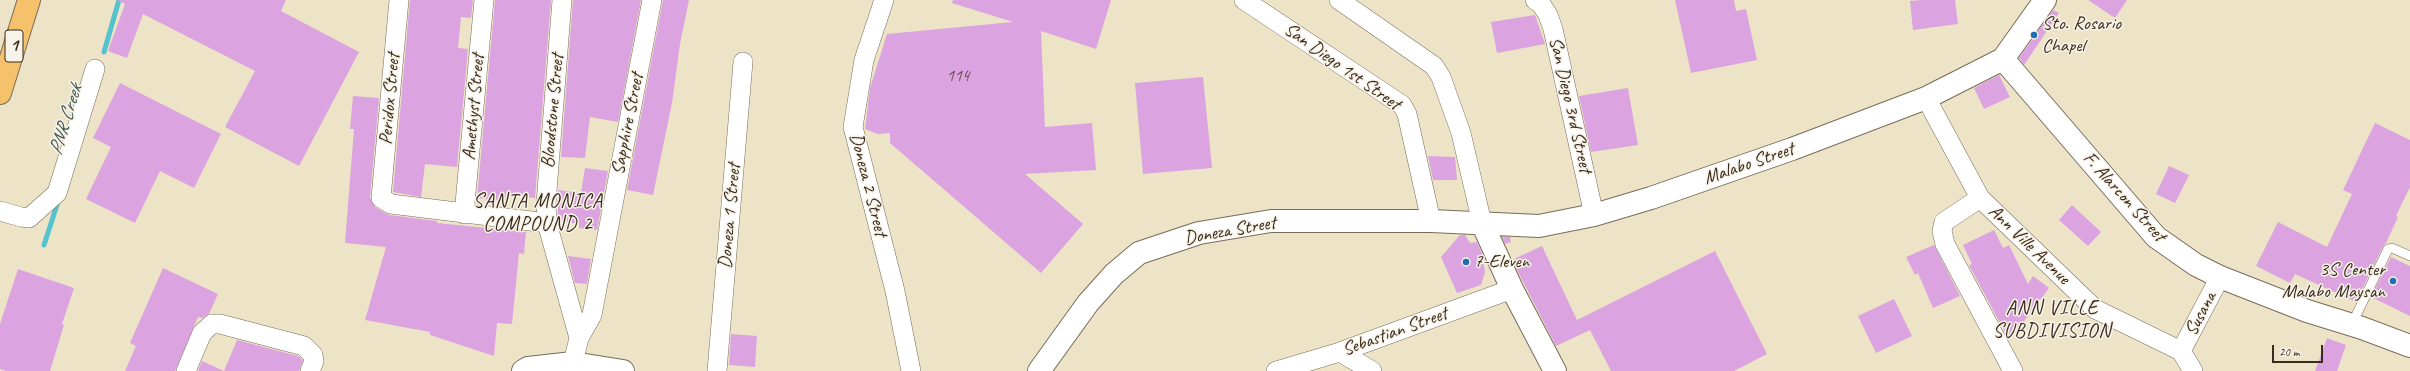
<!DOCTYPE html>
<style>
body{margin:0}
#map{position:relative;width:2410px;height:371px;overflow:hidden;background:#ede4c8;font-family:Caveat,sans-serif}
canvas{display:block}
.scale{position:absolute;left:2272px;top:345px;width:51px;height:18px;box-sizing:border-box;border:2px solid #3b2a1e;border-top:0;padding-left:5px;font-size:12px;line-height:14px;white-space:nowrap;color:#3b2a1e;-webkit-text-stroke:3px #f7f3e8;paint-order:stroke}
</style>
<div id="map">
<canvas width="2410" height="371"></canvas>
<div class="scale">20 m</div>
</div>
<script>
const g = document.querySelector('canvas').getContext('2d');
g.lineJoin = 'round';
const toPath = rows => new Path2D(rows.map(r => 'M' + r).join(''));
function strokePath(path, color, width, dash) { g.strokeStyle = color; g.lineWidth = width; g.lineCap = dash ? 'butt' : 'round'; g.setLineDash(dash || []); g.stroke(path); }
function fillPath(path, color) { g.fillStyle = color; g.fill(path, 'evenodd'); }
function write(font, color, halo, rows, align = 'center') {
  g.font = font + ' Caveat,sans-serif'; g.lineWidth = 3; g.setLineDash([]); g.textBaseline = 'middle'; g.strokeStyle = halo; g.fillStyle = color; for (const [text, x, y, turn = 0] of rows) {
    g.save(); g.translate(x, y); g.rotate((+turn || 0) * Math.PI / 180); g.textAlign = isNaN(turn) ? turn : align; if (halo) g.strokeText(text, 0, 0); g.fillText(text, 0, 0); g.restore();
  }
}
strokePath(toPath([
 [104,52,119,0],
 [44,245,57,205]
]), '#55c2cd', 5);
fillPath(toPath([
 [117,0,286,0,281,11,359,52,299,166,225,127,255,71,143,14,127,58,108,51,125,4],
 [410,0,473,0,471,18,461,17,458,48,468,49,457,167,425,164,421,197,393,192],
 [495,0,551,0,535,198,507,195,507,201,477,198],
 [573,0,641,0,618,122,590,117,585,158,561,157],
 [663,0,689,0,680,44,672,103,653,195,627,190],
 [953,0,1111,0,1096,49,1041,31,1045,127,1092,123,1096,170,1025,174,1083,224,1041,273,890,143,890,133,878,134,865,129,870,88,887,34,1013,22,952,3],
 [1675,0,1734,0,1736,11,1746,9,1757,60,1691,73],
 [1922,0,1955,0,1958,24,1913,30,1910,1],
 [2088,0,2127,0,2115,18],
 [2053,10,2059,13,2024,65,2019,58],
 [1535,15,1545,44,1497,53,1491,22],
 [1999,75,2010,97,1984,109,1974,88],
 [1203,77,1212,168,1143,174,1135,83],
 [120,83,221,134,194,188,160,171,135,223,86,199,111,147,93,138],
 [1628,88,1638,145,1591,152,1579,96],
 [353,96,379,98,370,197,375,207,389,215,437,221,437,223,526,232,524,254,519,253,512,324,497,323,494,356,430,335,430,332,365,320,386,247,345,243,354,129,350,129],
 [2375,123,2410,140,2410,187,2396,216,2398,217,2386,243,2383,246,2356,302,2295,274,2290,283,2256,266,2278,222,2327,247,2352,194,2343,190],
 [1428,156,1455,157,1457,180,1433,180],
 [2169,166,2189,175,2175,203,2156,194],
 [585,168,608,171,597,230,579,228,579,224,558,221,558,190,581,193],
 [2072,205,2101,232,2088,246,2059,220],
 [1994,230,2003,248,2009,245,2028,284,2033,276,2049,288,2024,321,2026,328,2007,336,1969,265,1972,264,1963,245],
 [1460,235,1465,235,1470,243,1477,242,1482,254,1485,272,1481,285,1457,293,1441,257],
 [1502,237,1510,237,1511,242,1505,244],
 [1934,245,1960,296,1933,308,1918,273,1915,275,1906,257],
 [1542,246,1577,320,1715,251,1767,354,1734,371,1611,371,1590,330,1556,346,1512,260],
 [568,256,591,259,587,284,575,283],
 [2391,257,2410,266,2410,316,2371,297],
 [163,268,218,294,209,314,202,318,198,317,175,371,125,371,136,346,130,343],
 [18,269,74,288,62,324,64,325,50,371,6,371,0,369,0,324],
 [1894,299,1912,336,1876,353,1858,316],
 [731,334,757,336,755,367,729,365],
 [2327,338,2346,345,2337,371,2315,371],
 [237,340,298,356,303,360,299,371,198,371,202,361,224,371]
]), '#dba3df');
const service = toPath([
 [2352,324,2388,249,2392,248,2410,256]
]);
const minor = toPath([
 [399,0,381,198,391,204,547,223],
 [562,0,546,204,547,223,579,338],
 [884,0,864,60,853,127,895,291,911,371],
 [1244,0,1402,105,1407,114,1431,221],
 [1339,0,1434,66,1441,77,1461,133,1482,223],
 [1535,0,1541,4,1548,15,1553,29,1594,215],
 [1926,98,1980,198,2095,309,2181,351,2193,371],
 [1980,198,1944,222,1942,231,1945,244,2013,371],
 [0,211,21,217,29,218,57,193,95,69],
 [464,214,484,0],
 [2181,351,2220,277],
 [1340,352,1372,371],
 [573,363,579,338,592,315,652,0],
 [186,371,202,333,212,324,220,324,304,346,313,355,314,361,310,371],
 [717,371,743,62],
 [1276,371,1340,352,1512,289]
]);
const tertiary = toPath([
 [2003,59,2156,237,2196,265,2220,277,2307,311,2362,328,2410,346],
 [1482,223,1512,289,1555,371],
 [523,371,528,368,573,363,623,371],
 [1039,371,1088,303,1114,274,1139,253,1199,233,1271,221,1431,221,1539,226,1594,215,1651,198,1792,149,1926,98,2003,59,2045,0]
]);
const trunk = toPath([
 [0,93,29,0]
]);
strokePath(service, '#796b5a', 10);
strokePath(minor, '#796b5a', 20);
strokePath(tertiary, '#796b5a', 24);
strokePath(trunk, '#796b5a', 24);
strokePath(service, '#fff', 9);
strokePath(minor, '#fff', 19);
strokePath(tertiary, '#fff', 22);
strokePath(trunk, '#f5c16b', 22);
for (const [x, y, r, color] of [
 [2034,35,4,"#1f6fb2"],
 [1466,262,4,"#1f6fb2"],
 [2393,281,4,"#1f6fb2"]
]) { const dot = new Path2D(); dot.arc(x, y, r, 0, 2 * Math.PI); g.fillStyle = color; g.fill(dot); strokePath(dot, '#f7f3e8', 1.5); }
write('17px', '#63484e', null, [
 ["114",958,77]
]);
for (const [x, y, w] of [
 [14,46,18]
]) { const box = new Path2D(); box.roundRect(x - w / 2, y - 16, w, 32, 3); g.fillStyle = '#f7f3e8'; g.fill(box); strokePath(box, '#3b2a1e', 1); }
write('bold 18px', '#3b2a1e', null, [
 ["1",14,46]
]);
write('19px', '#3b2a1e', '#f7f3e8', [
 ["Sto. Rosario",2042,24],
 ["Chapel",2042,46],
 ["7-Eleven",1474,262],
 ["3S Center",2385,270,"right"],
 ["Malabo Maysan",2385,292,"right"]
], 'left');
write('19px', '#3b2a1e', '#f7f3e8', [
 ["San Diego 1st Street",1342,67,35],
 ["Peridox Street",390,99,-85],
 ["San Diego 3rd Street",1570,105,77],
 ["Amethyst Street",474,107,-85],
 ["Bloodstone Street",553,111,-85],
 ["Sapphire Street",628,124,-79],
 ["Malabo Street",1749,164,-19],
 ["Doneza 2 Street",868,185,76],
 ["F. Alarcon Street",2124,197,48],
 ["Doneza 1 Street",730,216,-85],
 ["Doneza Street",1230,231,-10],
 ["Ann Ville Avenue",2029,245,44],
 ["Susana",2201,314,-62],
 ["Sebastian Street",1395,332,-20]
]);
write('italic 20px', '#435853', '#f7f3e8', [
 ["PNR Creek",66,120,-73]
]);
g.letterSpacing = '1px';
write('20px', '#3b2a1e', '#f7f3e8', [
 ["SANTA MONICA",538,202],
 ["COMPOUND 2",538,225],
 ["ANN VILLE",2052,309],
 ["SUBDIVISION",2052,332]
]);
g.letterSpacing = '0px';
</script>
